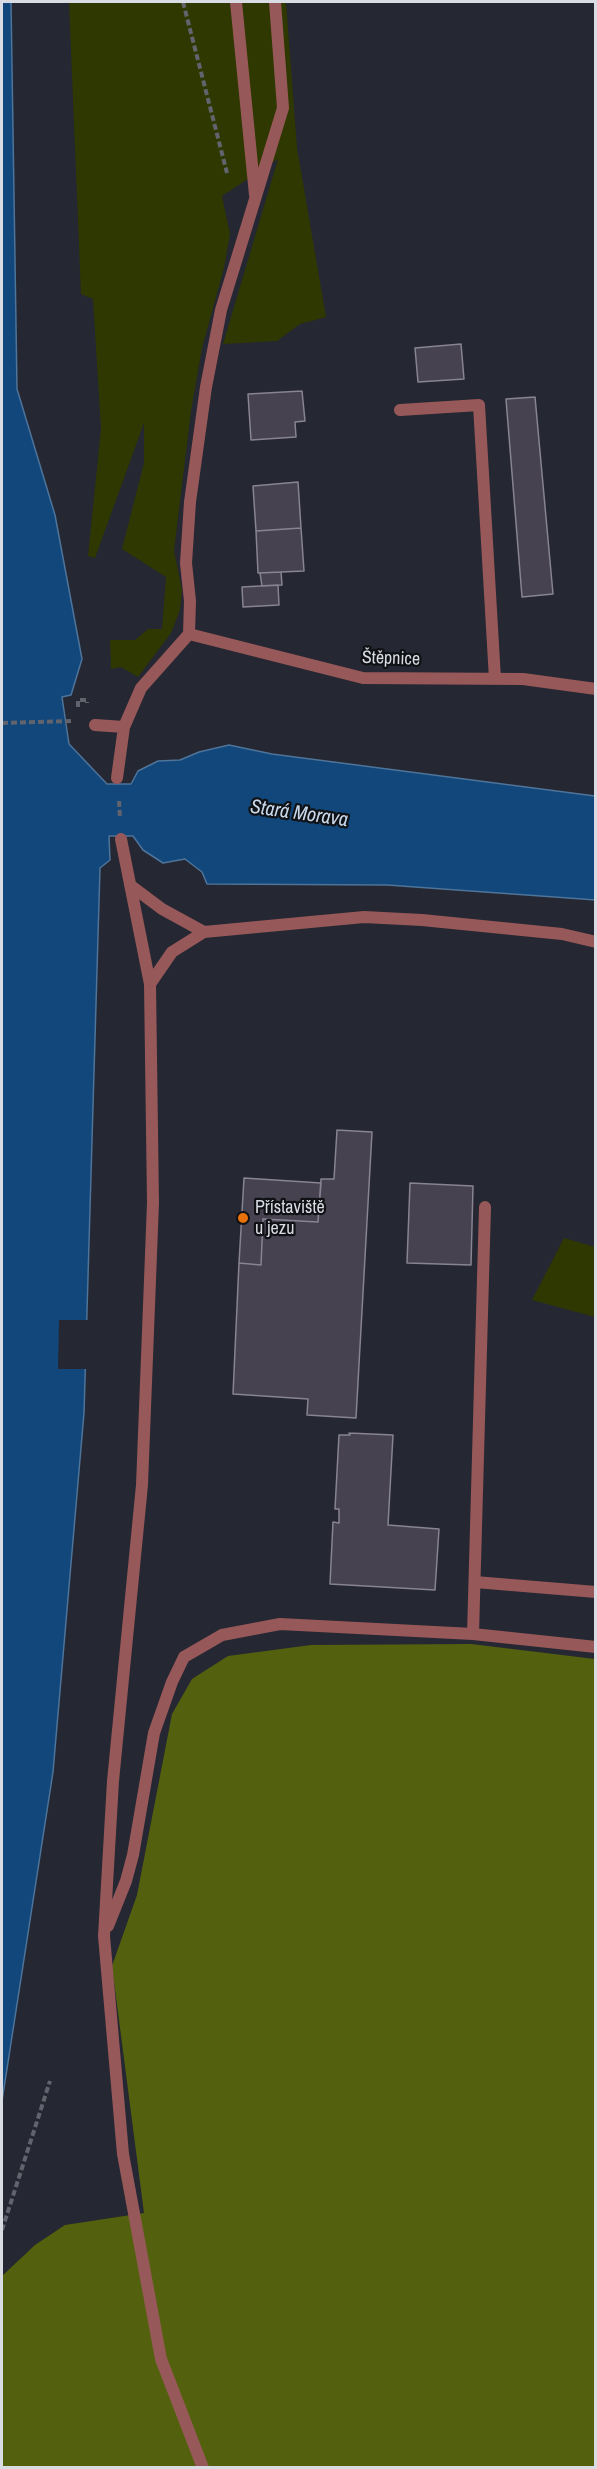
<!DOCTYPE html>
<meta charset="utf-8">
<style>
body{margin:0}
#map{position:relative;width:597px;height:2469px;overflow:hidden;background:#252732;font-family:"Archivo Narrow",sans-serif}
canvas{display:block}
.frame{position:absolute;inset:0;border:3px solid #dadce3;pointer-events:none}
</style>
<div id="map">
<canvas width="597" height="2469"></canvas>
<div class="frame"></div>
</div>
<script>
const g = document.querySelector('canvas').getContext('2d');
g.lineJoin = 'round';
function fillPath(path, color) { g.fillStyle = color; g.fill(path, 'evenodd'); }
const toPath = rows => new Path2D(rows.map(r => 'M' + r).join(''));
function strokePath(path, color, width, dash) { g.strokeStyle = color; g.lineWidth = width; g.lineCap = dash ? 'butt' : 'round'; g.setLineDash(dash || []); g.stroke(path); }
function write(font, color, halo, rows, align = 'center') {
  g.font = font + ' "Archivo Narrow",sans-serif'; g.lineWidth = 4.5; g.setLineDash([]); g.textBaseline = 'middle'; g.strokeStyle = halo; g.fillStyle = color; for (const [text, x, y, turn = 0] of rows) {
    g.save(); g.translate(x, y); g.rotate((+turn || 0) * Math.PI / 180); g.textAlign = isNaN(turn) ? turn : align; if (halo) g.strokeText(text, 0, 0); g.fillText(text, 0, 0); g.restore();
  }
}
fillPath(toPath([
 [69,2,286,2,297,148,326,317,300,324,277,341,223,344,278,159,222,196,230,234,224,268,202,348,191,411,174,551,182,590,180,610,171,633,138,677,121,667,111,669,110,640,135,640,148,629,162,629,166,577,122,549,144,463,144,423,95,558,88,556,101,429,93,299,81,294],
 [564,1238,595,1247,595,1317,532,1300]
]), '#2f3800');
fillPath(toPath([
 [471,1644,595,1659,595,2467,2,2467,2,2276,35,2245,65,2225,144,2213,112,1966,137,1895,172,1714,192,1679,228,1656,311,1645]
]), '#53610e');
const water = toPath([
 [2,2,11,2,17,389,55,515,82,659,71,695,62,697,69,744,107,784,131,784,138,771,158,761,180,760,199,752,229,745,272,754,595,796,596,900,387,885,207,884,202,872,185,859,163,863,143,850,133,836,109,836,110,860,100,868,84,1413,53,1772,2,2101,2,2]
]);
fillPath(water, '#12477b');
strokePath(water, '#4e749a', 1.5);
fillPath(toPath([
 [59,1320,90,1320,88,1369,58,1369]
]), '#252732');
const building = toPath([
 [461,344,464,379,418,382,415,348,461,344],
 [302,391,305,421,295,422,296,437,251,440,248,394,302,391],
 [535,397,553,594,522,597,506,399,535,397],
 [298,482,301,528,256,531,253,486,298,482],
 [301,528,304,571,258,573,256,531,301,528],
 [281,572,282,585,262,586,260,573,281,572],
 [278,585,279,605,243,607,242,587,278,585],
 [337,1130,372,1132,356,1418,307,1415,308,1399,233,1394,239,1263,261,1265,263,1219,318,1222,321,1179,334,1179,337,1130],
 [244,1178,321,1183,318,1222,263,1219,261,1265,239,1263,244,1178],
 [410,1183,473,1186,471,1265,407,1263,410,1183],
 [349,1433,393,1435,388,1525,439,1529,435,1590,330,1584,333,1522,339,1523,339,1509,335,1509,339,1435,350,1435,349,1433]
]);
fillPath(building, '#46424f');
strokePath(building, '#888492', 1.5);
strokePath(toPath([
 [183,2,227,173],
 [78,707,78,700,87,700,87,703],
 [2,723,73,721],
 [119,801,120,818],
 [2,2230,50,2081]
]), '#61636d', 4, [6, 3]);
strokePath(toPath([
 [236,2,255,195],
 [400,410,479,405,495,679],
 [189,634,363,678,523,679,596,689],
 [95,725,124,727,141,688,189,634,190,601,186,563,190,502,206,387,221,310,283,108,275,2],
 [117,778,124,727],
 [121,839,150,984,153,1203,142,1485,113,1781,104,1936,123,2154,161,2359,203,2468],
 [130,885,162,909,204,932],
 [150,984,172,952,204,932,364,917,422,920,562,934,596,942],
 [485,1207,473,1634,596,1647],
 [475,1582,596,1592],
 [108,1926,126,1881,133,1855,154,1733,172,1682,184,1657,222,1635,280,1624,473,1634]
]), '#975859', 12);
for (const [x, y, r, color] of [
 [243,1218,6,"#e8710a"]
]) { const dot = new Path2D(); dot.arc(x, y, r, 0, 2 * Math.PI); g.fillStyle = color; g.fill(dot); strokePath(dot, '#0f1115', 2); }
write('18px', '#dadce3', '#0f1115', [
 ["Štěpnice",391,659,2]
]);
write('18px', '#dadce3', '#0f1115', [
 ["Přístaviště",255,1208],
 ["u jezu",255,1229]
], 'left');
write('italic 20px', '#c8d8eb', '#0f1115', [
 ["Stará Morava",299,814,8]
]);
</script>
